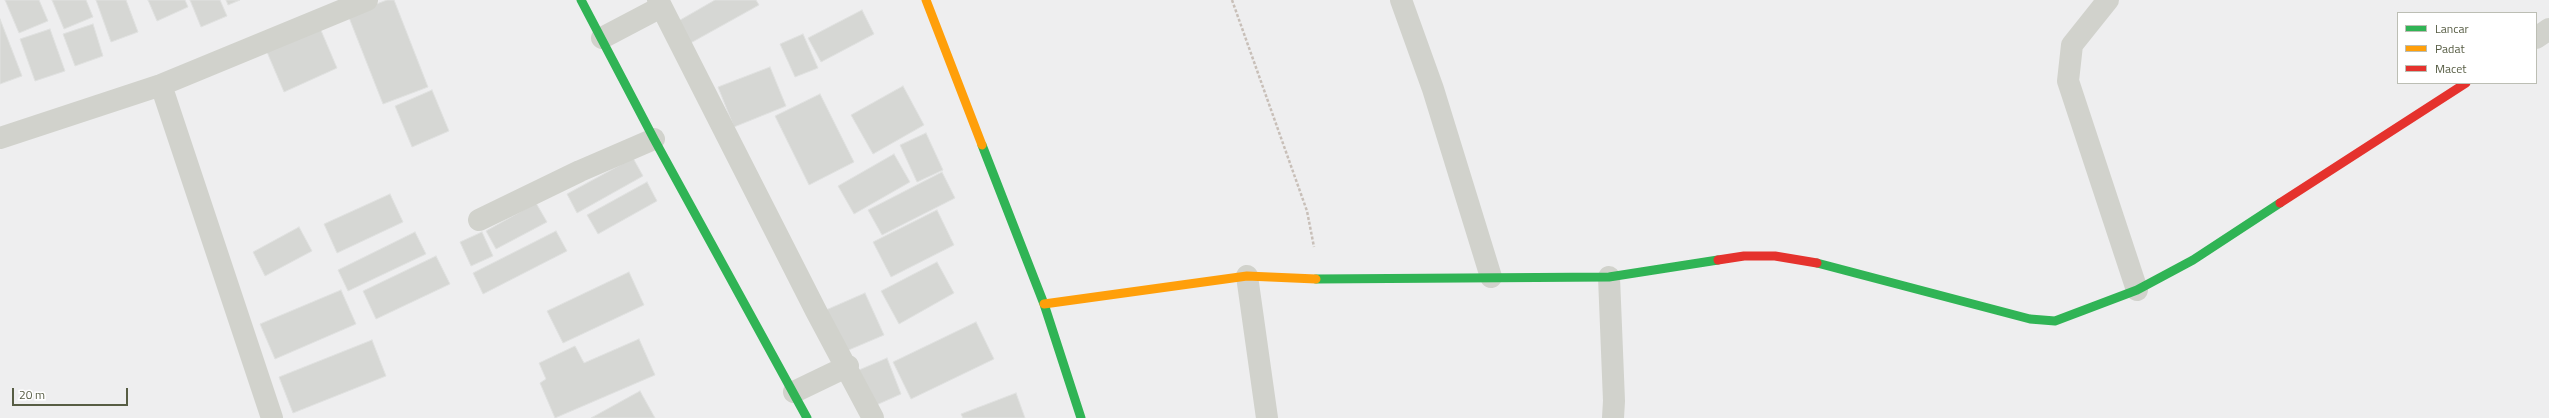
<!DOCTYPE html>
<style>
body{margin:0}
#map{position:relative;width:2549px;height:418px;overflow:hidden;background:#eeeeef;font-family:"Titillium Web",sans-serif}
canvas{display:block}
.legend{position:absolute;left:2397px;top:12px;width:140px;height:72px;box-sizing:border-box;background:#fff;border:1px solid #bcbeb4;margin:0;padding:5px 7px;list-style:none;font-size:12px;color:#575d44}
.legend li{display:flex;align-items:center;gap:8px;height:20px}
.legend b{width:20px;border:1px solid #bcbeb4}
.scale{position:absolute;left:12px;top:388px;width:116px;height:18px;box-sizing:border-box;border:2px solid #575d44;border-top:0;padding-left:5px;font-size:12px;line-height:14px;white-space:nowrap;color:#575d44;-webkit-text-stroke:3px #fff;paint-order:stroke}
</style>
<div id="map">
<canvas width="2549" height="418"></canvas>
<ul class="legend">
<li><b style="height:5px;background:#30b455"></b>Lancar</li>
<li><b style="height:5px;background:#ff9f0a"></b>Padat</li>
<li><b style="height:5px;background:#e5322d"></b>Macet</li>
</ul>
<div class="scale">20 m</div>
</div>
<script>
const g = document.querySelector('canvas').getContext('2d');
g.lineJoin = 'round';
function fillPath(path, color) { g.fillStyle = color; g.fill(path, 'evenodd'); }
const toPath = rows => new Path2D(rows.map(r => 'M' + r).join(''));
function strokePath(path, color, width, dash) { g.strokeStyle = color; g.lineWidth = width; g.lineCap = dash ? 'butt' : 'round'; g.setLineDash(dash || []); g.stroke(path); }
const building = toPath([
 [5,0,39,0,48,21,19,33,5,0],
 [52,0,86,0,93,17,64,29,52,0],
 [96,0,126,0,138,32,111,42,96,0],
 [148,0,185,0,188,7,157,21,148,0],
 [190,0,220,0,227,16,201,27,190,0],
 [226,0,240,0,228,5,226,0],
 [387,0,394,0,428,87,383,104,348,15,387,0],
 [715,0,756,0,759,5,687,45,675,23,715,0],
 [862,10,874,34,821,62,808,38,862,10],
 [0,19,22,76,0,84,0,19],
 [317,21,337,68,284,92,264,45,317,21],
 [93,24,103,56,75,66,63,34,93,24],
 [50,29,65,71,35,81,20,39,50,29],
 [803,34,818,68,795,77,780,44,803,34],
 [770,67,786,106,734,127,718,87,770,67],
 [903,86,924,125,873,154,851,115,903,86],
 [432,90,449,131,412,147,395,106,432,90],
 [820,94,854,162,809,185,775,116,820,94],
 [926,133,943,170,917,182,900,145,926,133],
 [894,154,910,182,854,214,838,186,894,154],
 [633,158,643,176,577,213,567,194,633,158],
 [942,172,955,198,882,235,868,210,942,172],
 [647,182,657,201,598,234,587,215,647,182],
 [390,194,403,222,337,253,324,224,390,194],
 [536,203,547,222,496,249,486,231,536,203],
 [937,210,954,245,891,277,873,242,937,210],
 [299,227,312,251,265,276,253,252,299,227],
 [556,231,567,251,483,294,473,273,556,231],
 [415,232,426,254,348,291,338,270,415,232],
 [482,232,493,256,471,266,460,242,482,232],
 [436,256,450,284,376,319,363,291,436,256],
 [937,262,954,293,899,324,881,291,937,262],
 [629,272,644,305,563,343,547,311,629,272],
 [341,290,356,324,275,359,260,324,341,290],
 [865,293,884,335,844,352,826,310,865,293],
 [976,322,994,359,911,399,893,362,976,322],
 [639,339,655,375,555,418,540,383,546,379,539,363,575,346,584,363,639,339],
 [372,340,386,376,293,413,279,377,372,340],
 [887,358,901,394,874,406,859,370,887,358],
 [640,391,655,418,591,418,640,391],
 [1016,393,1025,418,963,418,961,414,1016,393]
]);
fillPath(building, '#d6d7d4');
strokePath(building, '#e0e1e0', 1);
strokePath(toPath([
 [1232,0,1307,211,1314,247]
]), '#c8bfb8', 2.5, [3, 2]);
strokePath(toPath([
 [658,0,816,311,873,418],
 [1401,0,1433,89,1491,277],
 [2108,0,2072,45,2068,81,2137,290],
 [602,38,661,7],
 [2536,38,2549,29],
 [161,85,272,418],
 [0,138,161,85,367,0],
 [479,220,580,171,654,139],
 [1247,276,1267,418],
 [1609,277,1614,401,1613,418],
 [794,392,848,366]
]), '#d1d2cc', 22);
strokePath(toPath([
 [581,0,654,139,807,418],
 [982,145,1044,304,1081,418],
 [1817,263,2030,319,2055,321,2137,290,2193,260,2280,203],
 [1316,279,1609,277,1718,260]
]), '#30b455', 9);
strokePath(toPath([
 [926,0,982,145],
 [1044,304,1247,276,1316,279]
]), '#ff9f0a', 9);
strokePath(toPath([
 [2280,203,2466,83],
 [1718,260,1744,256,1775,256,1817,263]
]), '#e5322d', 9);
</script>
